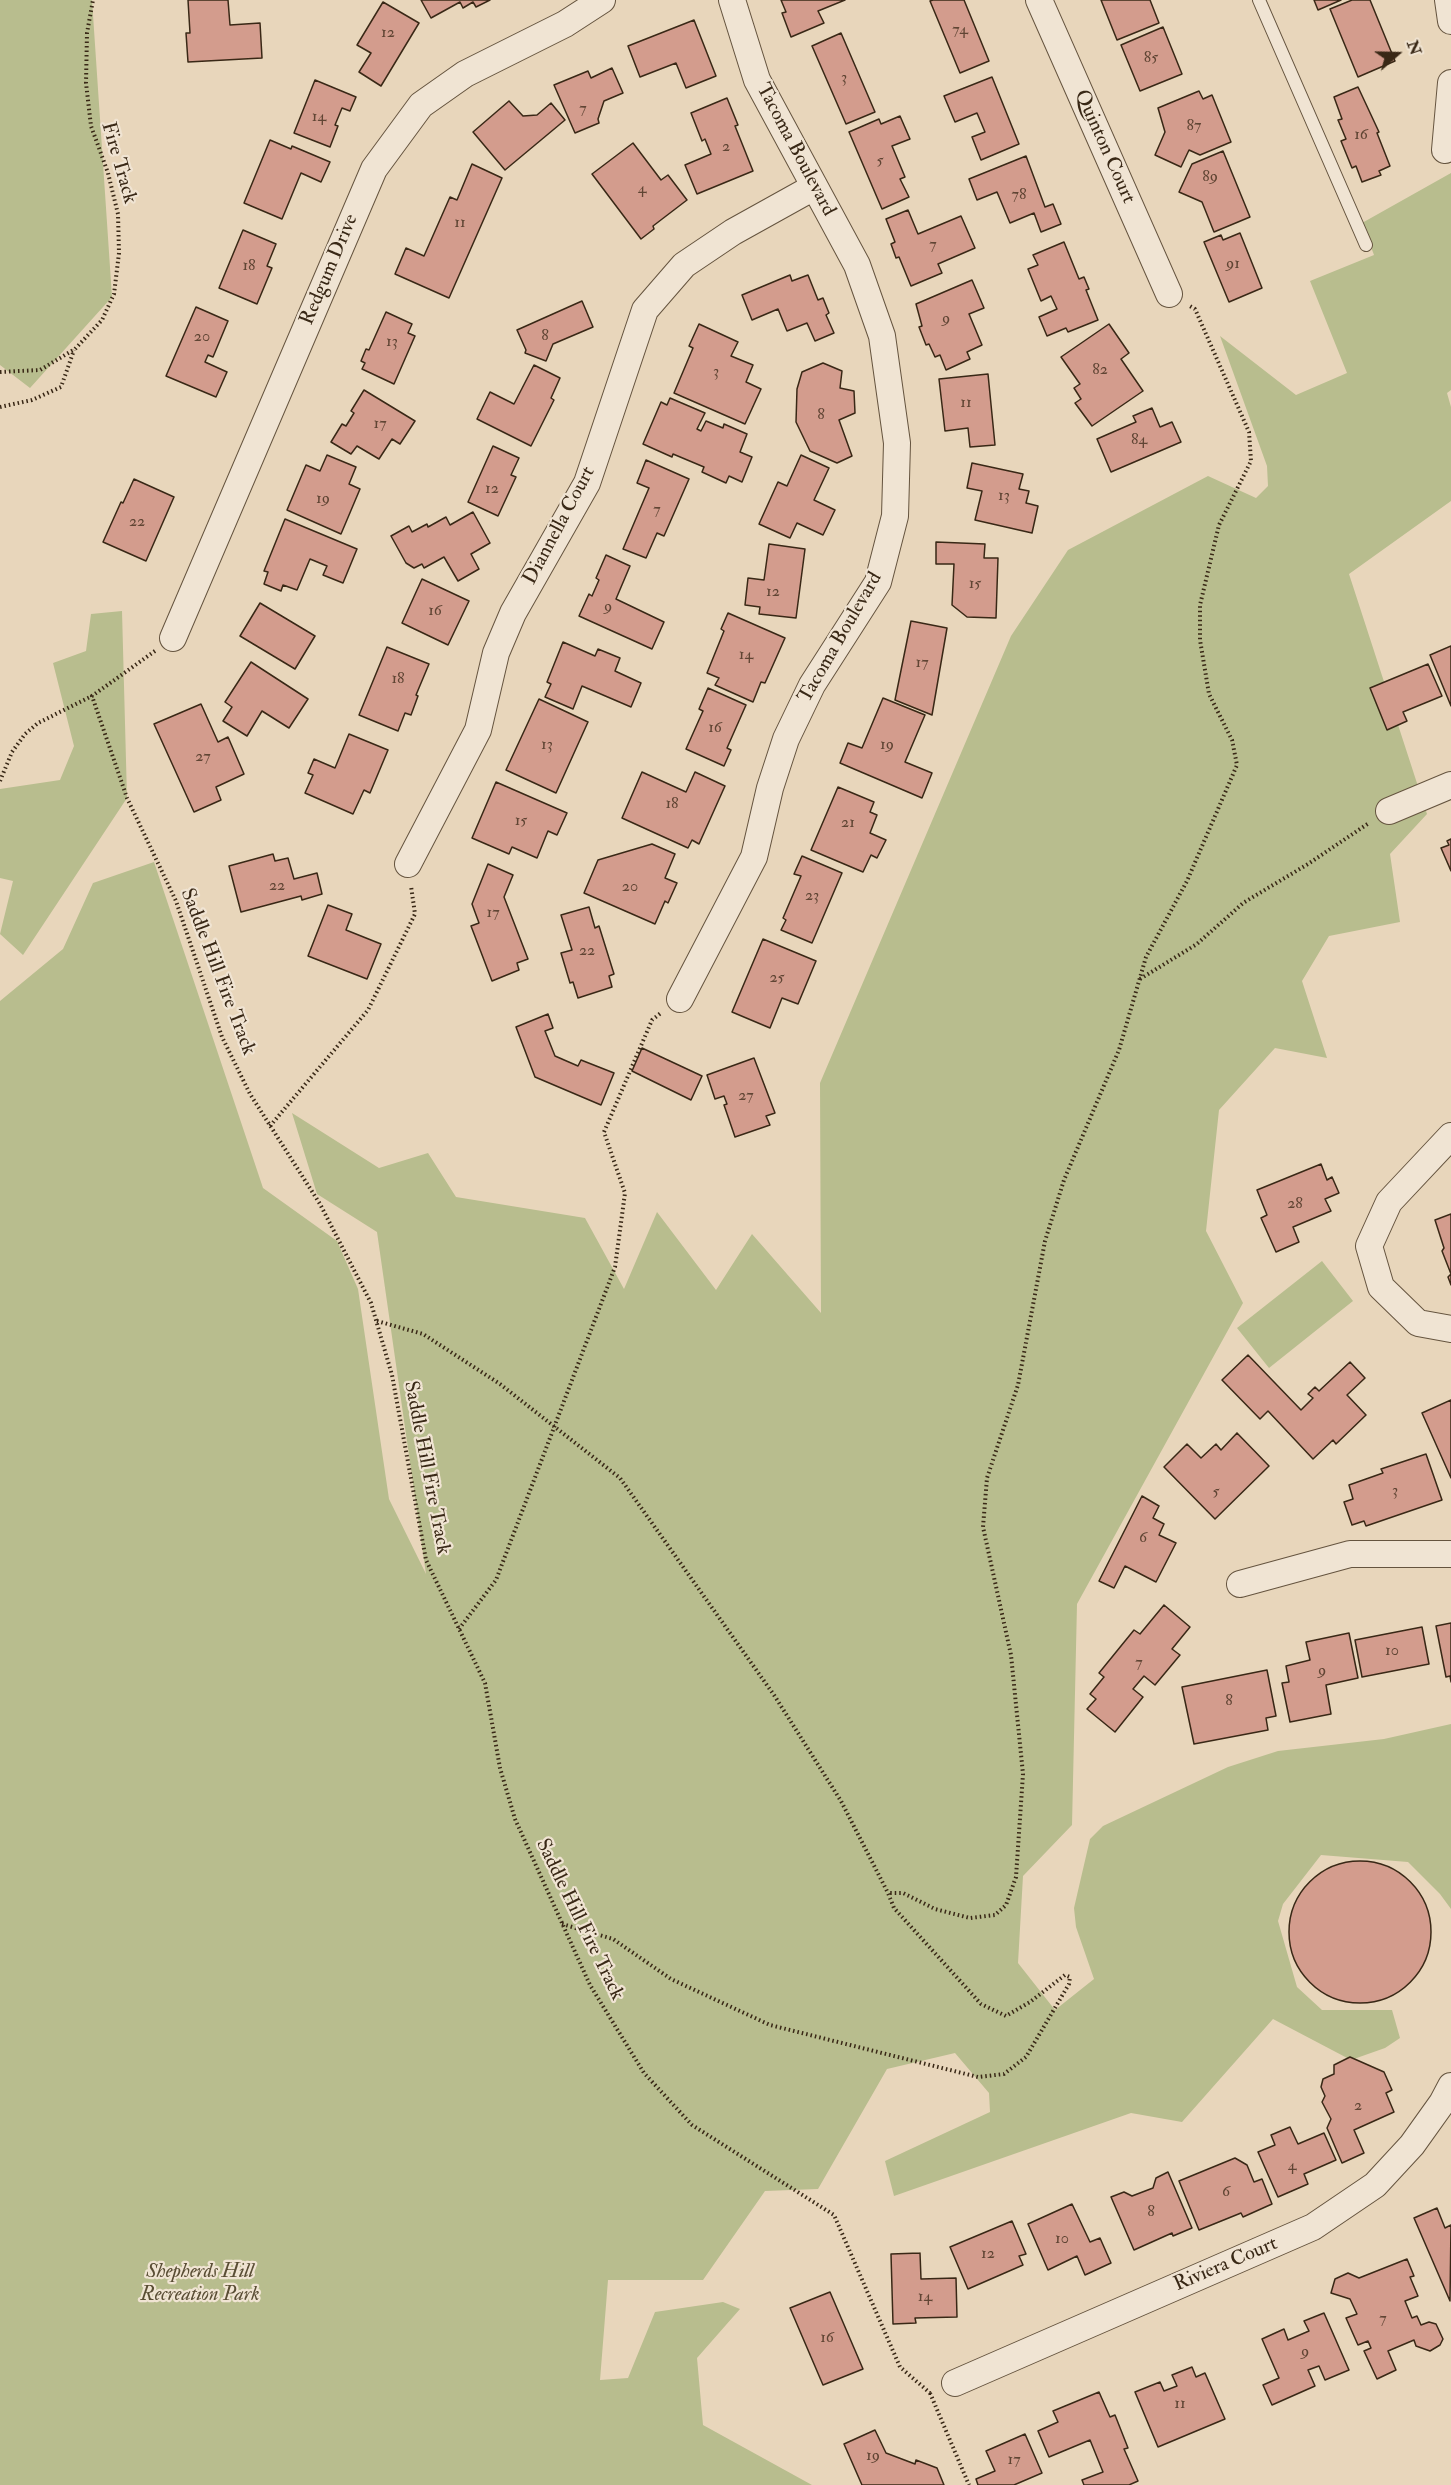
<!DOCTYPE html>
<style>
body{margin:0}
#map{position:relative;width:1451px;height:2485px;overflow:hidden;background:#e8d6bb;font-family:"IM FELL Double Pica",serif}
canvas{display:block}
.north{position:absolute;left:1367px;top:24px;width:60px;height:60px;-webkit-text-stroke:4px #f0e4d3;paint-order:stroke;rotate:70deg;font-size:16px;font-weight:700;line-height:24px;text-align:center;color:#392816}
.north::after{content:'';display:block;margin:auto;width:21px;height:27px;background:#392816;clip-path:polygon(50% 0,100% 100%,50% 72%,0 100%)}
</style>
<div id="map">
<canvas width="1451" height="2485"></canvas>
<div class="north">N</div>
</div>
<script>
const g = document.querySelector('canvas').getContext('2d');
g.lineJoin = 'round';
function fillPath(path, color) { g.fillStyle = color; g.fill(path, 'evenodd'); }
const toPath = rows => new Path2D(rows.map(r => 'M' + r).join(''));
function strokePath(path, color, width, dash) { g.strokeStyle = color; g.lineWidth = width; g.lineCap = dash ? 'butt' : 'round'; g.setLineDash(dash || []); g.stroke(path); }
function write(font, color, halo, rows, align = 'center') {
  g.font = font + ' "IM FELL Double Pica",serif'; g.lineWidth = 4.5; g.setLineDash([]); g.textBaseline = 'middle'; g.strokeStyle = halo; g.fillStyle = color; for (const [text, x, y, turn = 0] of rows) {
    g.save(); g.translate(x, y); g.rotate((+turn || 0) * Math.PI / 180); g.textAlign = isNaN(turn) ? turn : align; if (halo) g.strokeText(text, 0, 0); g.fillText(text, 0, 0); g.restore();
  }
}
fillPath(toPath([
 [0,0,92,0,112,297,30,388,0,365],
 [1451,173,1451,390,1447,393,1451,407,1451,501,1349,574,1427,814,1390,854,1400,922,1329,936,1302,981,1327,1058,1275,1048,1219,1110,1206,1231,1243,1303,1077,1604,1072,1825,1023,1876,1018,1963,1055,2010,1094,1979,1076,1927,1074,1908,1090,1839,1103,1826,1228,1767,1278,1751,1384,1739,1451,1724,1451,1909,1440,1894,1408,1862,1321,1855,1283,1904,1278,1921,1297,1987,1322,2010,1392,2010,1400,2038,1385,2048,1351,2060,1273,2019,1182,2122,1131,2113,894,2196,885,2161,990,2112,989,2093,955,2053,887,2069,818,2189,765,2191,703,2280,608,2280,600,2380,628,2378,655,2312,723,2302,740,2309,697,2358,703,2425,812,2485,0,2485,0,1001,63,949,93,883,154,862,263,1188,337,1241,358,1289,389,1499,426,1574,377,1232,317,1194,292,1113,379,1168,428,1153,456,1197,585,1218,624,1289,657,1212,716,1290,752,1234,821,1313,820,1083,1011,636,1068,550,1208,476,1256,498,1268,486,1267,466,1220,336,1296,395,1347,373,1310,281,1374,255,1362,223],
 [122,611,127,798,23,955,0,934,13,881,0,878,0,789,60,780,74,746,53,663,86,651,91,614],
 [1322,1261,1353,1301,1269,1368,1237,1328]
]), '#b8bd8e');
const building = toPath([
 [188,0,228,0,230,25,260,23,262,58,188,62,186,33,190,33,188,0],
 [421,0,490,0,476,7,473,2,463,8,460,2,431,18,421,0],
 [781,0,845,0,818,11,824,23,791,37,782,13,786,12,781,0],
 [933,0,964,0,989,61,960,73,930,1,933,0],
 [1101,0,1150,0,1159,23,1117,40,1101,0],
 [1314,0,1341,0,1318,10,1314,0],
 [1352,0,1370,0,1395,61,1358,77,1330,9,1352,0],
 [383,2,419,23,381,86,359,72,371,53,357,45,383,2],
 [694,20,716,76,686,88,676,63,640,77,628,46,694,20],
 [1163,27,1182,74,1140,91,1121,45,1163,27],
 [841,33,875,112,846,124,812,46,841,33],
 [612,68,623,93,604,101,598,119,599,123,575,133,554,85,588,71,591,78,612,68],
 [992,77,1019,144,981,160,972,137,985,132,977,113,955,122,944,96,992,77],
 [315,80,356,97,350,111,342,108,335,125,338,126,330,147,294,133,315,80],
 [1358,87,1379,132,1377,133,1390,166,1379,171,1381,175,1362,182,1356,166,1352,168,1341,141,1346,139,1338,120,1342,119,1334,97,1358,87],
 [1199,91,1203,99,1212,95,1231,142,1200,155,1189,150,1181,167,1155,155,1165,132,1158,108,1199,91],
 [727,98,738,125,735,126,753,171,697,194,685,165,711,154,705,139,702,141,691,113,727,98],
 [509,101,523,116,537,115,551,103,565,120,505,170,473,132,509,101],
 [900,116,910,139,892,146,905,177,900,179,909,197,882,209,849,132,879,119,881,124,900,116],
 [270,140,291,149,292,146,330,162,321,182,301,173,282,219,244,203,270,140],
 [633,143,661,180,668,175,687,200,653,226,654,229,641,239,592,174,633,143],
 [1223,151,1250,217,1214,232,1202,202,1179,192,1192,164,1223,151],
 [1026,156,1045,207,1053,204,1061,224,1041,232,1034,213,1010,223,997,192,977,200,969,179,1026,156],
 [472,164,502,178,449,298,395,274,406,248,424,256,450,197,457,200,472,164],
 [908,210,918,234,961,216,975,248,938,264,942,273,911,286,899,257,896,258,891,244,895,242,886,219,908,210],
 [243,230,276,244,267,266,272,268,257,304,219,288,243,230],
 [1240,233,1262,288,1229,302,1204,242,1221,235,1223,240,1240,233],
 [1064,242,1079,279,1084,277,1089,289,1086,290,1098,320,1068,332,1066,328,1047,336,1039,317,1057,309,1051,296,1041,301,1028,269,1038,265,1033,255,1064,242],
 [790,275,792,281,808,275,818,300,823,298,829,313,826,315,834,333,815,341,807,323,787,331,778,309,752,320,742,295,790,275],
 [972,280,984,308,969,314,982,345,967,352,970,359,946,370,940,355,935,357,929,344,926,345,919,327,922,326,916,304,972,280],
 [582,301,593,327,553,344,546,361,525,353,526,350,517,330,582,301],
 [196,307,228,321,213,357,208,355,205,362,227,372,216,397,166,376,196,307],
 [386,312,412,324,408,333,415,336,394,384,362,369,365,363,361,361,366,349,369,350,386,312],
 [699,324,738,342,731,356,753,365,746,382,761,389,745,424,674,393,693,348,689,346,699,324],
 [1109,324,1129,353,1121,359,1143,391,1092,426,1075,403,1081,399,1074,388,1080,384,1061,357,1109,324],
 [823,363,842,371,840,388,854,391,855,413,839,420,852,456,837,463,810,451,796,422,797,389,802,372,823,363],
 [534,365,560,378,551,398,554,400,531,446,477,419,490,392,514,404,534,365],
 [988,374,995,445,970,447,968,428,945,431,939,379,988,374],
 [364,390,415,421,400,444,392,439,379,459,357,446,351,454,331,442,342,424,346,426,354,413,351,411,364,390],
 [670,398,705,413,697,429,701,431,706,421,723,428,724,424,747,434,740,452,752,457,742,482,729,476,726,483,702,472,704,467,673,454,672,457,643,444,661,402,667,405,670,398],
 [1152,408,1160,427,1172,422,1181,442,1111,472,1097,439,1136,422,1133,416,1152,408],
 [493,446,519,458,511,475,516,477,498,516,468,502,493,446],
 [327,455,356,467,349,484,360,489,341,534,287,510,306,465,320,471,327,455],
 [801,455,829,468,814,500,835,510,823,535,797,523,790,538,759,524,778,482,787,486,801,455],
 [646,460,689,479,664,536,657,533,646,558,623,549,649,488,637,483,646,460],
 [972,463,1023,474,1019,489,1029,491,1026,503,1038,506,1032,533,975,520,982,491,967,488,972,463],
 [134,479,174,497,146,561,103,542,121,502,123,503,134,479],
 [473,512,490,543,471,554,479,569,458,581,444,557,424,568,422,564,414,568,406,563,391,536,409,526,412,532,427,524,428,527,446,517,450,525,473,512],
 [285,519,357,549,343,583,323,575,327,566,310,559,297,590,283,585,281,591,264,584,268,572,264,571,285,519],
 [936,542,985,544,984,558,998,558,996,618,967,617,952,605,954,564,936,564,936,542],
 [769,544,805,549,796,618,759,614,760,607,745,605,748,578,764,580,769,544],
 [606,555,630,566,616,599,664,622,652,649,579,616,589,594,592,596,599,580,596,578,606,555],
 [422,579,469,601,448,645,402,623,422,579],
 [260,603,315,636,295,669,240,636,260,603],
 [728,613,785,638,765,683,761,682,753,702,715,685,719,678,707,673,724,631,721,629,728,613],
 [911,621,947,628,932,715,895,700,911,621],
 [563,642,595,656,598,649,620,658,615,671,641,683,631,707,582,686,573,709,545,697,551,684,547,682,563,642],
 [1451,646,1451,706,1430,655,1451,646],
 [387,647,429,664,416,695,418,696,411,715,405,713,398,731,359,715,387,647],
 [251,662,308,699,289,728,262,711,247,736,223,721,232,707,225,702,251,662],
 [1428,664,1442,696,1403,712,1407,721,1387,730,1370,688,1428,664],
 [708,688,746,705,727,748,731,750,724,766,686,749,703,711,699,709,708,688],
 [883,698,925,715,905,762,932,773,922,798,840,763,848,743,862,748,883,698],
 [539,699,588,722,556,793,506,770,539,699],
 [201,704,218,742,228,737,244,774,216,787,221,800,194,812,154,724,201,704],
 [349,734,388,750,370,793,364,790,353,814,305,793,313,775,308,773,314,759,335,768,349,734],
 [642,772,686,792,695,772,725,786,699,844,692,840,688,848,622,818,642,772],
 [496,782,567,813,557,835,548,831,537,858,512,847,509,854,472,838,496,782],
 [838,787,874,802,870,812,877,815,870,833,886,840,877,858,871,855,863,872,811,850,838,787],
 [1451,839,1451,871,1441,848,1449,845,1447,841,1451,839],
 [652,844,675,854,665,878,677,883,668,903,665,901,655,924,584,893,598,860,652,844],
 [273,854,275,861,288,858,294,879,317,873,322,894,302,900,301,896,241,912,229,866,273,854],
 [802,856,842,873,812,943,781,930,786,920,783,918,801,876,794,874,802,856],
 [488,864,513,875,504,897,528,959,517,963,519,970,492,981,471,926,479,923,472,904,488,864],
 [328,905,352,914,346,930,381,944,367,979,308,956,328,905],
 [589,907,595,928,599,926,614,974,609,976,612,987,578,998,573,982,570,983,561,953,572,950,561,915,589,907],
 [763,939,816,961,798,1004,782,998,770,1028,732,1012,763,939],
 [548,1014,553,1028,545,1031,555,1056,578,1066,581,1060,614,1073,601,1105,535,1077,516,1027,548,1014],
 [642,1048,702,1076,691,1100,632,1071,642,1048],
 [754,1058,775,1113,766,1116,770,1125,735,1137,724,1105,727,1104,724,1096,715,1099,707,1075,754,1058],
 [1321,1164,1327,1180,1332,1177,1339,1193,1325,1199,1331,1211,1293,1227,1299,1242,1276,1252,1261,1218,1267,1215,1257,1190,1321,1164],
 [1451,1214,1451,1285,1448,1277,1451,1274,1442,1251,1444,1248,1435,1220,1451,1214],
 [1248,1355,1301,1410,1313,1398,1308,1394,1315,1387,1319,1391,1350,1362,1365,1378,1347,1395,1366,1415,1336,1444,1333,1440,1313,1459,1268,1411,1260,1419,1222,1380,1248,1355],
 [1451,1400,1451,1478,1422,1413,1451,1400],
 [1237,1433,1269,1466,1215,1519,1164,1467,1187,1444,1201,1458,1216,1444,1221,1450,1237,1433],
 [1426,1454,1442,1500,1366,1526,1364,1521,1352,1525,1344,1502,1353,1499,1349,1485,1383,1473,1381,1469,1426,1454],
 [1142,1496,1159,1506,1153,1518,1164,1524,1159,1535,1176,1543,1156,1582,1125,1566,1114,1588,1099,1581,1142,1496],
 [1164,1605,1190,1627,1172,1649,1180,1655,1155,1685,1144,1676,1133,1689,1143,1697,1115,1732,1087,1709,1096,1699,1090,1694,1104,1677,1099,1673,1134,1630,1140,1634,1164,1605],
 [1451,1623,1451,1682,1450,1676,1446,1677,1436,1626,1451,1623],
 [1422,1627,1429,1664,1362,1677,1355,1640,1422,1627],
 [1349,1633,1358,1678,1326,1685,1331,1714,1290,1722,1282,1683,1289,1682,1286,1666,1310,1660,1306,1642,1349,1633],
 [1267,1670,1276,1716,1266,1718,1268,1730,1194,1744,1182,1687,1267,1670],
 '1289 1932a71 71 0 1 1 142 0a71 71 0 1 1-142 0Z',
 [1350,2057,1384,2072,1392,2090,1386,2093,1394,2112,1354,2130,1364,2153,1342,2163,1327,2128,1331,2119,1322,2102,1325,2096,1321,2087,1323,2079,1334,2074,1334,2065,1350,2057],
 [1290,2127,1298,2144,1324,2133,1336,2160,1304,2174,1308,2184,1278,2197,1258,2152,1275,2145,1271,2135,1290,2127],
 [1235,2158,1247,2165,1254,2182,1262,2179,1272,2204,1243,2217,1241,2213,1199,2230,1179,2181,1235,2158],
 [1168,2172,1192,2228,1173,2236,1172,2233,1134,2250,1111,2197,1124,2192,1132,2196,1153,2188,1156,2178,1168,2172],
 [1072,2204,1090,2242,1100,2238,1111,2263,1085,2275,1077,2256,1048,2270,1028,2224,1072,2204],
 [1437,2208,1445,2228,1451,2225,1450,2301,1414,2218,1437,2208],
 [1012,2221,1026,2254,1019,2256,1023,2265,968,2289,950,2247,1012,2221],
 [920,2253,921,2279,956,2278,957,2317,915,2318,916,2323,893,2324,891,2254,920,2253],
 [1407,2259,1414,2276,1410,2277,1418,2296,1405,2301,1412,2318,1417,2316,1421,2325,1429,2322,1436,2324,1443,2339,1440,2345,1430,2351,1416,2346,1414,2340,1388,2351,1396,2370,1377,2379,1364,2351,1371,2348,1368,2341,1358,2345,1346,2318,1357,2314,1350,2299,1331,2293,1335,2279,1348,2273,1359,2278,1407,2259],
 [830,2292,863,2369,823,2385,790,2308,830,2292],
 [1324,2313,1349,2370,1325,2380,1319,2366,1308,2370,1315,2386,1272,2405,1263,2385,1279,2378,1262,2339,1284,2329,1288,2340,1309,2331,1304,2321,1324,2313],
 [1192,2367,1196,2377,1205,2373,1225,2419,1158,2447,1135,2392,1160,2382,1164,2391,1177,2386,1172,2375,1192,2367],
 [1099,2392,1110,2417,1115,2415,1128,2448,1124,2449,1138,2481,1129,2485,1084,2485,1082,2480,1103,2472,1090,2440,1049,2457,1038,2431,1058,2422,1053,2411,1099,2392],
 [875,2430,886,2453,915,2464,916,2460,937,2468,944,2485,862,2485,844,2444,875,2430],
 [1025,2434,1042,2473,1014,2485,978,2485,976,2479,995,2471,986,2451,1025,2434]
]);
fillPath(building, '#d39c8d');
strokePath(building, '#392816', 1.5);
const service = toPath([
 [1259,0,1366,245]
]);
const minor = toPath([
 [1039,0,1169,294],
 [1448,0,1451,21],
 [1445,150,1451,83],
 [173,638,374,169,421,105,465,74,565,24,602,0],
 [1389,811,1451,785],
 [408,864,478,730,496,653,513,613,587,483,645,310,684,265,733,232,814,187],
 [680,999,754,857,770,788,786,739,812,685,878,582,895,516,897,443,882,336,857,265,757,80,732,0],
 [1451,1136,1389,1202,1369,1246,1381,1287,1418,1323,1451,1329],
 [1240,1584,1350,1554,1451,1554],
 [955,2383,1313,2227,1375,2185,1412,2145,1442,2103,1451,2086]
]);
strokePath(service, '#65543f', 14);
strokePath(minor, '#65543f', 28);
strokePath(toPath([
 [0,372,40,370,75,349,102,320,114,294,119,253,118,214,108,173,91,126,86,83,87,33,93,0],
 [0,407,32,400,61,387,74,350],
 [155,651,92,696,127,798,176,901,222,1037,250,1094,320,1204,371,1303,392,1375,426,1560,485,1683,500,1768,515,1819,590,1985,644,2073,692,2125,834,2215,900,2367,930,2393,933,2392],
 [0,781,12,752,25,734,38,723,92,696],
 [1140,979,1197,944,1243,903,1308,864,1369,823],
 [270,1126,368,1010,415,914,411,886],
 [377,1321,423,1334,500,1384,620,1478,774,1695,841,1801,888,1893],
 [459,1629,496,1580,615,1267,625,1193,604,1132,652,1020,662,1012],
 [562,1924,613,1939,671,1979,770,2025,978,2077,1004,2074,1026,2057,1069,1984,1070,1977,1065,1975,1030,2002,1006,2016,981,2004,894,1908,888,1893,903,1893,935,1909,970,1918,995,1915,1006,1905,1016,1877,1023,1774,1011,1655,983,1527,987,1478,1018,1385,1045,1241,1064,1180,1119,1050,1146,957,1187,881,1237,765,1232,740,1209,694,1200,640,1200,605,1219,525,1251,461,1249,432,1195,309,1188,305],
 [930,2393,969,2485]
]), '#392816', 4, [1.5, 3]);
strokePath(service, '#f0e4d3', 12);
strokePath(minor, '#f0e4d3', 26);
write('16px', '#604534', null, [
 ["74",960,31],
 ["12",388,34],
 ["85",1151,59],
 ["3",844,79],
 ["7",583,110],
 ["14",319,118],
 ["87",1194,127],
 ["16",1361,136],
 ["2",726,148],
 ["5",880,162],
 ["89",1210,178],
 ["4",642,190],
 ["78",1019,196],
 ["11",460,224],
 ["7",933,246],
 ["91",1233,265],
 ["18",249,267],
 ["9",946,320],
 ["8",545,337],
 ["20",202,338],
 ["13",392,343],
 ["82",1100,371],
 ["3",716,373],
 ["11",966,404],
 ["8",821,416],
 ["17",380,425],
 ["84",1139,441],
 ["12",492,490],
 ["13",1004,497],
 ["19",323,500],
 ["7",657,511],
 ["22",137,523],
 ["15",975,585],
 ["12",773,593],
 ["9",608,608],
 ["16",435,612],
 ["14",746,656],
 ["17",922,664],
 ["18",398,680],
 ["16",715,729],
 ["13",547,746],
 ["19",887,746],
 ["27",203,758],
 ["18",672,805],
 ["15",521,822],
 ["21",848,824],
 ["22",277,887],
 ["20",630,888],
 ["23",812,897],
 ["17",493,914],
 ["22",587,952],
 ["25",777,979],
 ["27",746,1097],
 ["28",1295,1205],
 ["3",1395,1492],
 ["5",1216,1493],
 ["6",1143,1539],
 ["10",1392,1652],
 ["7",1139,1664],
 ["9",1322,1672],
 ["8",1229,1702],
 ["2",1358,2107],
 ["4",1292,2167],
 ["6",1226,2193],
 ["8",1151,2213],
 ["10",1062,2240],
 ["12",988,2255],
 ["14",925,2298],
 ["7",1383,2320],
 ["16",827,2339],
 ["9",1305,2353],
 ["11",1180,2405],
 ["19",873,2457],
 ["17",1014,2461]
]);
write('20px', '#392816', '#f0e4d3', [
 ["Quinton Court",1104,147,66],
 ["Tacoma Boulevard",795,150,62],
 ["Fire Track",118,163,74],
 ["Redgum Drive",330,270,-67],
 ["Diannella Court",560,526,-62],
 ["Tacoma Boulevard",841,638,-60],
 ["Saddle Hill Fire Track",217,972,69],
 ["Saddle Hill Fire Track",426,1468,79],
 ["Saddle Hill Fire Track",579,1920,64],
 ["Riviera Court",1226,2265,-23]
]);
write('italic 20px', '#594d34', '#f0e4d3', [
 ["Shepherds Hill",200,2273],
 ["Recreation Park",200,2296]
]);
</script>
